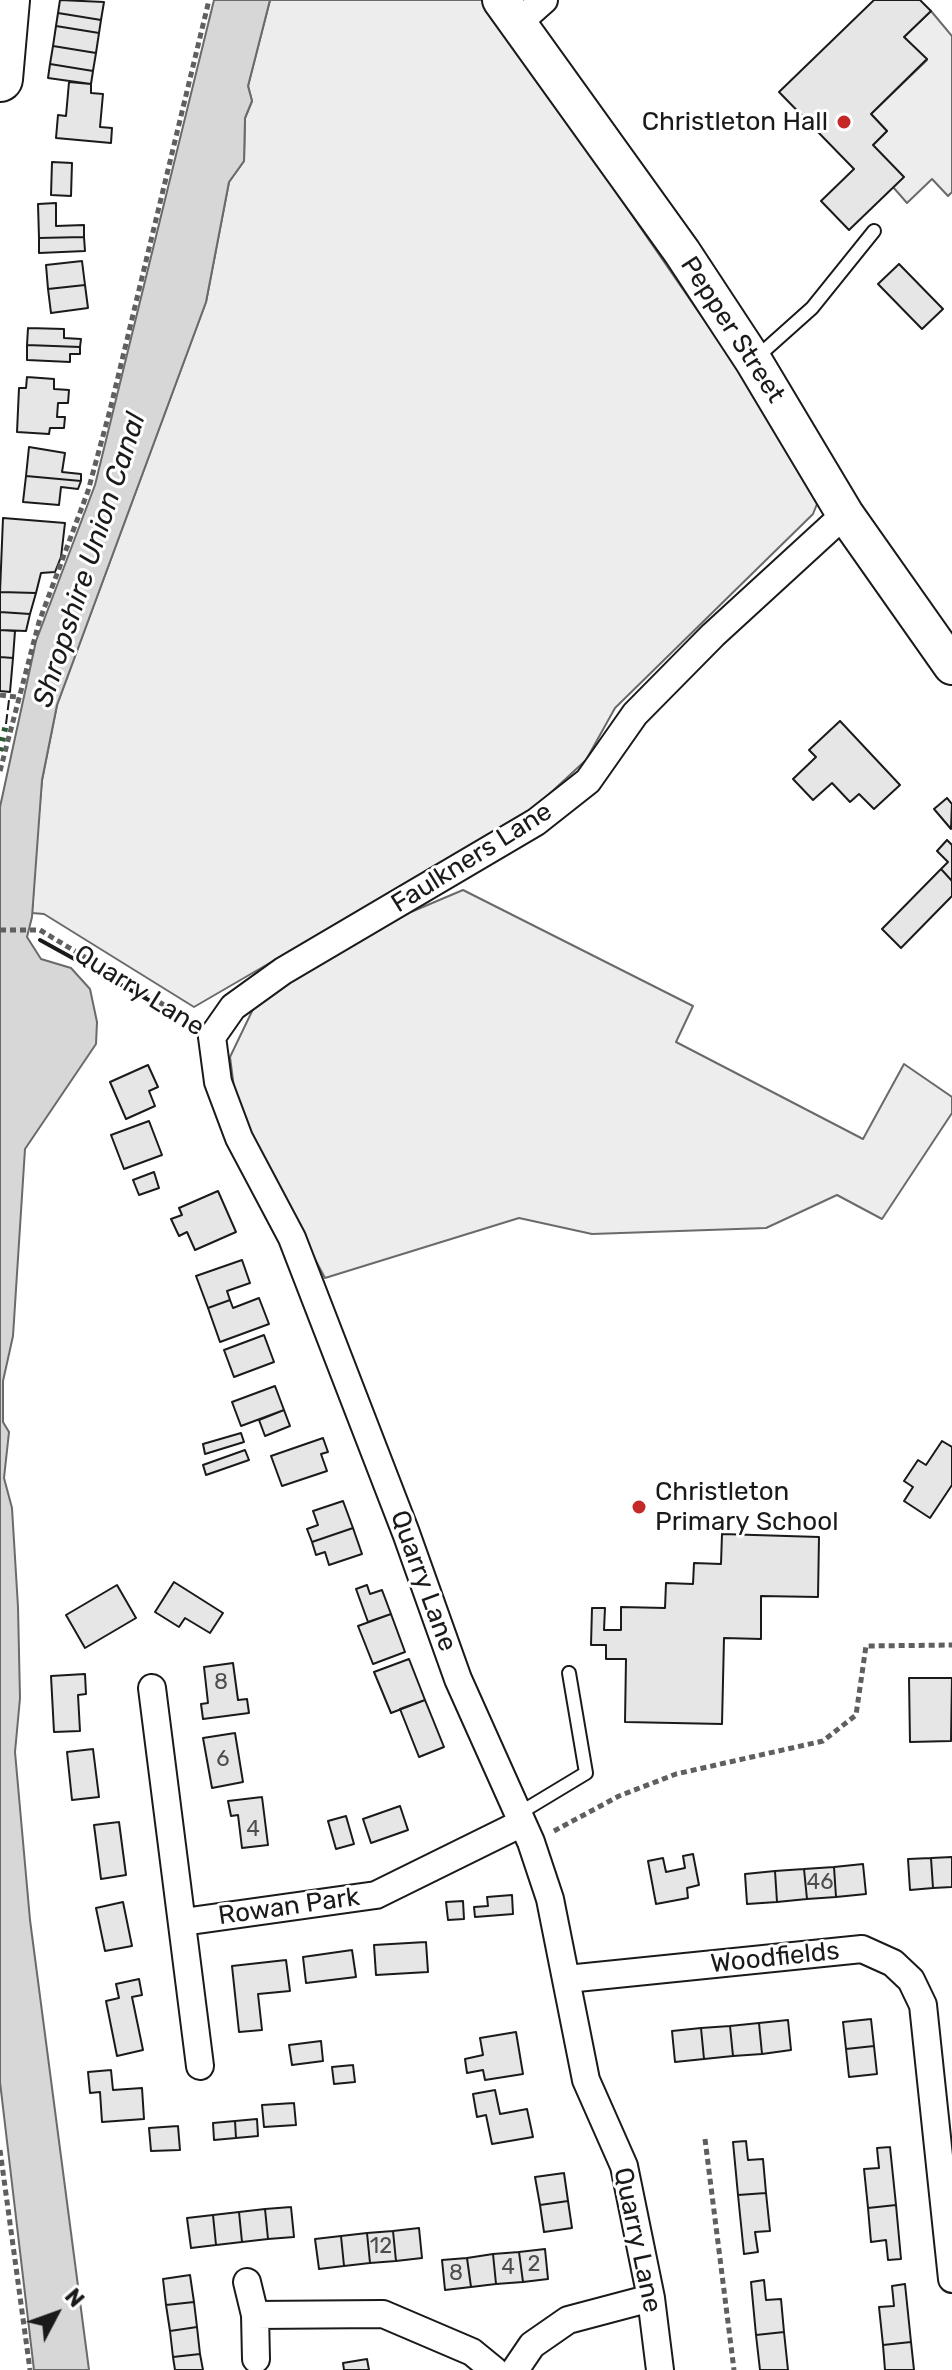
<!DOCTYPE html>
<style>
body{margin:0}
#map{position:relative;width:952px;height:2370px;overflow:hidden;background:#fff;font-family:Rubik,sans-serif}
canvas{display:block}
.north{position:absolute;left:16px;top:2274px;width:80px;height:80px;-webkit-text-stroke:6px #fff;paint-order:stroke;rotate:49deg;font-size:22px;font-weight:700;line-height:32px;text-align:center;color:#1a1a1a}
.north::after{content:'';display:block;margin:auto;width:28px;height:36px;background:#1a1a1a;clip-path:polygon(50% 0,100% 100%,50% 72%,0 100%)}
</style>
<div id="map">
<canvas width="952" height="2370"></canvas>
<div class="north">N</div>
</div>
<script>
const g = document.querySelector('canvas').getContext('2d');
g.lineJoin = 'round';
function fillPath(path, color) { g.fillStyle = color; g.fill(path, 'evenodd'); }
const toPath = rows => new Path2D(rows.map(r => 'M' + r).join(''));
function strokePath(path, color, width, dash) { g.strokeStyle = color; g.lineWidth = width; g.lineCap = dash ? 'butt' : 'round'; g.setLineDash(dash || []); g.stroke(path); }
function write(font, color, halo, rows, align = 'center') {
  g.font = font + ' Rubik,sans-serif'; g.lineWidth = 6; g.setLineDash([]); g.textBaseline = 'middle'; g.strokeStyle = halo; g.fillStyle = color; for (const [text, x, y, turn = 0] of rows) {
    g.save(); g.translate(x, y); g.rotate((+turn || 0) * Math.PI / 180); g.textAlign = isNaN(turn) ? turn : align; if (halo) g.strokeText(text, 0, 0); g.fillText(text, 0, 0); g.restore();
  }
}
const built = toPath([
 [270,0,484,0,779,429,819,499,813,514,615,708,586,760,531,811,194,1007,44,914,32,913,37,835,42,780,57,705,206,302,229,182,244,161,245,118,252,101,248,86,270,0],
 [931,11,952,36,952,192,948,196,932,179,907,203,893,187,873,145,887,131,871,114,927,60,904,37,931,11],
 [463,890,693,1006,676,1042,863,1139,904,1064,952,1097,952,1113,882,1219,837,1195,766,1228,592,1234,519,1218,325,1278,252,1141,234,1088,230,1057,255,1005,299,974,411,912,463,890]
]);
fillPath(built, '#ededed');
strokePath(built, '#6a6a6a', 2);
const water = toPath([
 [214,0,270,0,248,86,252,101,245,118,244,161,229,182,206,302,57,705,42,780,32,917,27,937,41,959,71,968,90,989,97,1022,96,1044,25,1149,13,1336,3,1381,3,1422,9,1432,4,1478,12,1508,18,1607,20,1698,15,1752,30,1920,89,2370,34,2370,0,2082,0,807,36,641,95,485,214,0]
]);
fillPath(water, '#d7d7d7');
strokePath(water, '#6a6a6a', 2);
const building = toPath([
 [60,0,104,2,101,20,58,13,60,0],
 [874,0,920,0,931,11,904,37,927,59,871,114,887,131,873,145,904,177,849,230,821,201,854,169,779,92,874,0],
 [58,13,101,20,99,33,56,26,58,13],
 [56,26,99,33,96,53,53,46,56,26],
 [53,46,96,53,93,71,50,64,53,46],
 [50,64,93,71,91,84,48,78,50,64],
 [69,82,91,84,91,93,103,94,100,127,112,128,111,143,56,138,58,115,66,116,69,82],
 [52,162,72,163,71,196,51,195,52,162],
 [56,203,56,226,84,225,84,237,39,238,38,204,56,203],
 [84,237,85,251,39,253,39,238,84,237],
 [82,261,85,285,48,289,46,265,82,261],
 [899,264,943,309,922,329,878,284,899,264],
 [85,285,88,308,51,313,48,289,85,285],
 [28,328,64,329,64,338,81,339,80,347,27,345,28,328],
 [27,345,80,347,80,354,70,354,70,362,27,360,27,345],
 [27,377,54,379,54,389,69,390,68,403,58,403,57,417,65,417,64,428,50,428,49,434,17,432,19,388,26,388,27,377],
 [29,447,65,453,62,472,81,474,81,481,26,476,29,447],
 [26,476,81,481,78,489,61,487,59,505,23,502,26,476],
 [3,518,65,523,61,557,55,572,41,573,36,593,0,592,3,518],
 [0,592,36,593,30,614,0,612,0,592],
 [0,612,30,614,26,631,0,630,0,612],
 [0,630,15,631,13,658,0,657,0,630],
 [0,657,13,658,10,692,0,691,0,657],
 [840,721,900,785,874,809,859,794,850,802,832,783,813,800,793,779,816,757,809,750,840,721],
 [947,798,952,804,951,829,934,809,947,798],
 [947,840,952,845,952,881,941,869,948,862,937,851,947,840],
 [941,869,952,881,952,896,901,948,882,929,941,869],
 [148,1065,158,1087,149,1091,155,1106,126,1119,110,1082,148,1065],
 [149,1121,162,1155,124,1169,111,1135,149,1121],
 [154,1172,159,1188,139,1195,133,1180,154,1172],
 [218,1191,236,1232,195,1250,187,1232,179,1236,171,1219,182,1215,179,1208,218,1191],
 [242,1260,250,1283,227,1291,230,1300,208,1308,196,1276,242,1260],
 [259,1298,269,1324,220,1342,208,1308,230,1300,233,1308,259,1298],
 [264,1335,274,1362,234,1377,224,1350,264,1335],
 [275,1386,284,1410,241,1426,232,1402,275,1386],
 [284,1410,290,1426,265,1436,259,1420,284,1410],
 [241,1433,244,1442,205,1454,203,1444,241,1433],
 [323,1438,328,1452,321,1454,327,1471,282,1486,271,1456,323,1438],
 [942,1441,952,1447,952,1485,930,1518,904,1501,913,1487,904,1481,918,1460,926,1465,942,1441],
 [245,1450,249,1460,206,1475,203,1465,245,1450],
 [343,1501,353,1528,312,1542,307,1529,318,1525,313,1511,343,1501],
 [353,1528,362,1554,329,1565,325,1552,316,1555,312,1542,353,1528],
 [722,1534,819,1537,818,1597,761,1596,761,1639,724,1638,722,1724,625,1722,626,1659,606,1659,606,1645,591,1645,592,1608,605,1608,604,1630,621,1630,621,1607,665,1608,666,1583,693,1584,694,1563,721,1564,722,1534],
 [174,1582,223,1613,210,1633,185,1618,179,1627,155,1612,174,1582],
 [117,1585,136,1618,85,1648,66,1615,117,1585],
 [367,1585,370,1594,382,1590,391,1614,368,1622,356,1589,367,1585],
 [391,1614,405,1652,373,1664,358,1626,391,1614],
 [409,1659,425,1700,391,1713,374,1672,409,1659],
 [233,1663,238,1700,247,1699,249,1713,203,1719,201,1704,208,1703,204,1667,233,1663],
 [85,1674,86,1694,78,1695,80,1731,54,1732,51,1676,85,1674],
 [909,1678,952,1678,951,1741,910,1742,909,1678],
 [425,1700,444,1747,419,1757,400,1709,425,1700],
 [235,1733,243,1782,212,1788,203,1738,235,1733],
 [93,1749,99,1797,72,1800,67,1752,93,1749],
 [262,1797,268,1845,242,1848,238,1815,231,1816,228,1801,262,1797],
 [400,1806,408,1830,371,1843,363,1819,400,1806],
 [346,1816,354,1844,336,1849,328,1821,346,1816],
 [119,1822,126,1875,101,1879,94,1825,119,1822],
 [693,1854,699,1885,687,1888,688,1898,656,1904,648,1861,663,1858,666,1872,685,1868,683,1856,693,1854],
 [952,1857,952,1887,933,1888,931,1858,952,1857],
 [931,1858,933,1888,910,1890,908,1859,931,1858],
 [863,1864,866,1894,836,1897,834,1867,863,1864],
 [834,1867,836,1897,807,1899,804,1869,834,1867],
 [804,1869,807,1899,777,1902,775,1871,804,1869],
 [775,1871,777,1902,747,1904,745,1874,775,1871],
 [512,1895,513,1914,475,1917,474,1907,488,1906,487,1897,512,1895],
 [463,1901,464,1919,448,1920,446,1902,463,1901],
 [123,1902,132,1946,105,1951,96,1908,123,1902],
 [426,1942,428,1972,376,1975,374,1945,426,1942],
 [352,1950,356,1977,306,1983,303,1957,352,1950],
 [286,1960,290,1991,258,1994,262,2030,239,2032,232,1966,286,1960],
 [139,1979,142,1995,132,1997,143,2050,117,2056,106,2001,119,1998,116,1984,139,1979],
 [871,2019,874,2046,846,2049,843,2022,871,2019],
 [788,2020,791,2050,762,2054,759,2023,788,2020],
 [759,2023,762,2054,733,2056,730,2026,759,2023],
 [730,2026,733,2056,704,2059,701,2028,730,2026],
 [701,2028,704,2059,675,2062,672,2031,701,2028],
 [516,2032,523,2074,485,2080,483,2070,467,2073,465,2059,483,2055,480,2038,516,2032],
 [321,2041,323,2061,292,2065,289,2045,321,2041],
 [874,2046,877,2074,849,2077,846,2049,874,2046],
 [353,2065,355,2082,334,2084,332,2067,353,2065],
 [111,2070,113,2090,142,2088,144,2119,102,2122,100,2092,90,2093,88,2072,111,2070],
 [495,2090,500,2114,527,2109,533,2137,492,2144,486,2115,477,2117,473,2094,495,2090],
 [294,2103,296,2125,264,2127,262,2105,294,2103],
 [257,2119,258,2136,236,2138,235,2121,257,2119],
 [235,2121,236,2138,214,2140,213,2123,235,2121],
 [178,2126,180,2150,151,2151,149,2128,178,2126],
 [746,2141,748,2160,763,2159,766,2193,738,2195,733,2142,746,2141],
 [890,2147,896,2205,868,2208,864,2169,879,2168,877,2148,890,2147],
 [564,2173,568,2201,540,2205,535,2177,564,2173],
 [766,2193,770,2231,755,2232,758,2252,744,2254,738,2195,766,2193],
 [568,2201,572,2228,544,2232,540,2205,568,2201],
 [896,2205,901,2259,888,2260,886,2240,871,2242,868,2208,896,2205],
 [291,2207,294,2237,268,2239,265,2209,291,2207],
 [265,2209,268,2239,242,2242,239,2212,265,2209],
 [239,2212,242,2242,216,2245,213,2215,239,2212],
 [213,2215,216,2245,191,2248,187,2218,213,2215],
 [419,2228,422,2258,396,2261,393,2231,419,2228],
 [393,2231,396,2261,370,2263,367,2233,393,2231],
 [367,2233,370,2263,344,2266,341,2236,367,2233],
 [341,2236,344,2266,319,2269,315,2239,341,2236],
 [545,2249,548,2279,523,2282,519,2252,545,2249],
 [519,2252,523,2282,496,2284,493,2254,519,2252],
 [493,2254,496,2284,471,2287,467,2258,493,2254],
 [467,2258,471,2287,445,2290,442,2260,467,2258],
 [190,2275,194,2302,166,2305,163,2279,190,2275],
 [764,2280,766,2300,781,2299,784,2332,756,2335,751,2282,764,2280],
 [905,2284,911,2342,883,2345,879,2307,894,2306,892,2286,905,2284],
 [194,2302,197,2327,170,2331,166,2305,194,2302],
 [197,2327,200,2354,173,2357,170,2331,197,2327],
 [784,2332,788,2370,760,2370,756,2335,784,2332],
 [911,2342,914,2370,885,2370,883,2345,911,2342],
 [200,2354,203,2370,175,2370,173,2357,200,2354],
 [367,2359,369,2370,344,2370,343,2363,367,2359]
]);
fillPath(building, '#e6e6e6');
strokePath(building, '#1a1a1a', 2);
const lane = toPath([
 [756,358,812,308,874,231],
 [518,1814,586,1773,569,1673]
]);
const street = toPath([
 [517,24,544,0],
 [152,1688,200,2066],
 [183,1922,376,1895,522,1823],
 [567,1979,862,1949,893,1963,911,1980,923,2005,952,2279],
 [247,2282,255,2315,383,2314,472,2352,494,2370],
 [255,2315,256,2359],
 [515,2370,532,2345,568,2320,651,2298],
 [660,2370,651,2298,624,2166,586,2080,550,1899,531,1842,458,1679,406,1533,292,1238,239,1138,218,1082,212,1037,233,1007,283,971,536,822,588,781,635,714,713,635,845,514]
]);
const secondary = toPath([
 [501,0,682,252,753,360,845,514,952,666]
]);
const highway = toPath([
 [0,79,7,0]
]);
strokePath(lane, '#1a1a1a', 16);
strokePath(street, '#1a1a1a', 30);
strokePath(secondary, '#1a1a1a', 40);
strokePath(highway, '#1a1a1a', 48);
strokePath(toPath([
 [0,695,17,697],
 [0,771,39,622,88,491,110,410,209,0],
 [0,930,40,930,192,1022],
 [554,1831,619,1796,676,1774,823,1741,856,1715,866,1646,952,1645],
 [705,2139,734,2370],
 [0,2150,30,2370]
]), '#5f5f5f', 5, [6, 4]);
strokePath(lane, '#fff', 12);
strokePath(street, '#fff', 26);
strokePath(secondary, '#fff', 36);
strokePath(highway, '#fff', 44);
strokePath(toPath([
 [0,751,6,724]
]), '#2b5a34', 6, [4, 6]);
strokePath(toPath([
 [6,724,9,700]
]), '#1a1a1a', 2, [10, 4]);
strokePath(toPath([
 [40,940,154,1003]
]), '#1a1a1a', 4);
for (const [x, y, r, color] of [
 [844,122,8,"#c62828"],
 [639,1507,8,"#c62828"]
]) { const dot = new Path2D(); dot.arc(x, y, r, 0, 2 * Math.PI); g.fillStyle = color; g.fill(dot); strokePath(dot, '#fff', 3); }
write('22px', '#4d4d4d', null, [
 ["8",221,1683],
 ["6",223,1760],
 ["4",253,1830],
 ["46",820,1883],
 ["12",381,2247],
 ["2",534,2265],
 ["4",508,2268],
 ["8",456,2274]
]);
write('26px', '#1a1a1a', '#fff', [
 ["Christleton Hall",828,122],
 ["Christleton",655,1492,"left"],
 ["Primary School",655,1522,"left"]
], 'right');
write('26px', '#1a1a1a', '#fff', [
 ["Pepper Street",732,330,57],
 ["Faulkners Lane",472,858,-32],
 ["Quarry Lane",139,991,32],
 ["Quarry Lane",423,1581,70],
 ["Rowan Park",289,1907,-8],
 ["Woodfields",775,1958,-6],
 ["Quarry Lane",637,2240,78]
]);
write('italic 28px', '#1a1a1a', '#fff', [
 ["Shropshire Union Canal",90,560,-72]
]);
</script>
